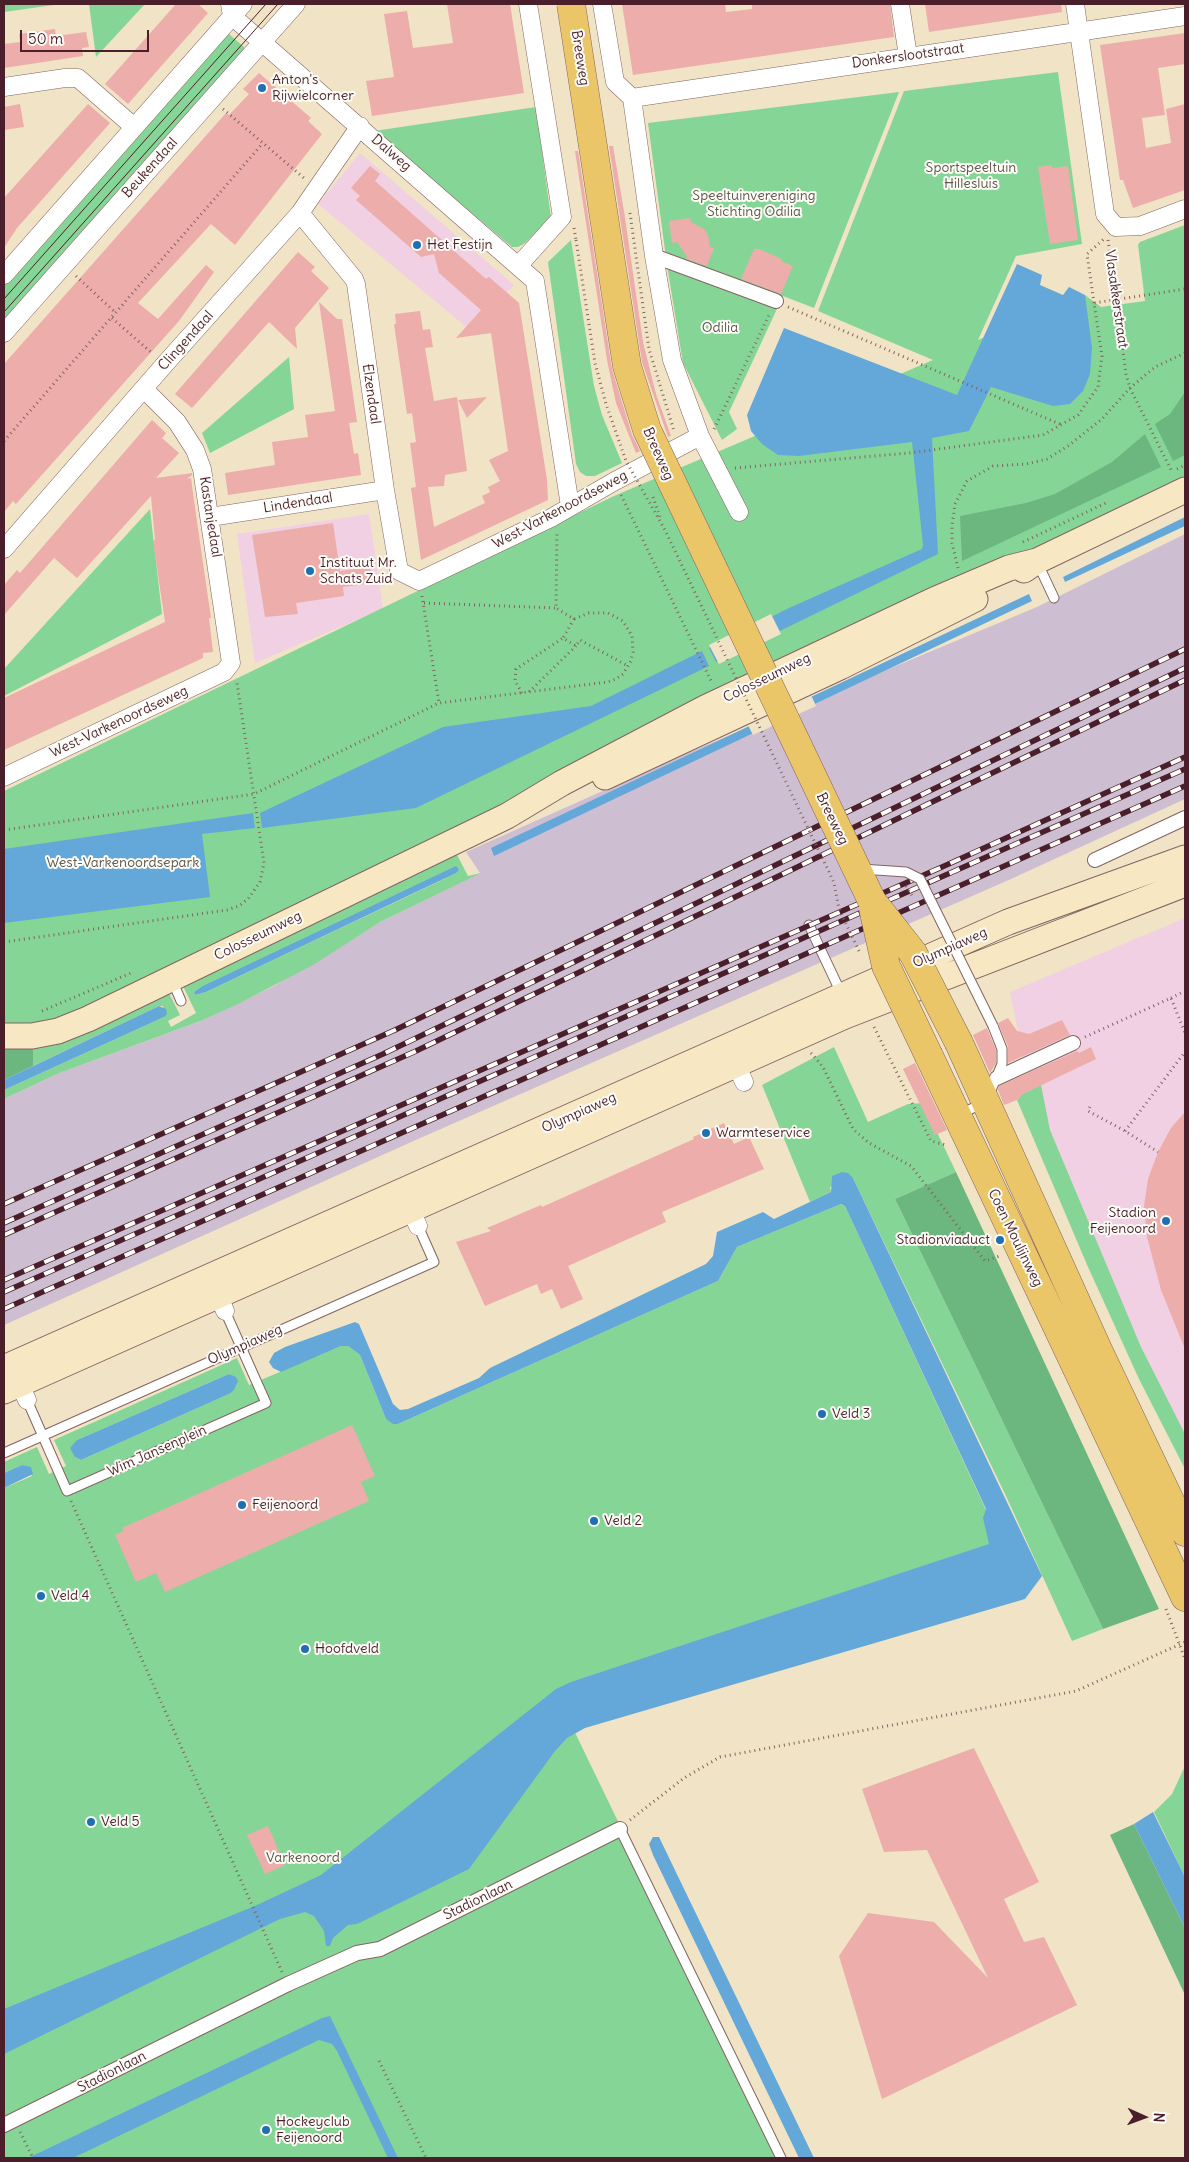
<!DOCTYPE html>
<style>
body{margin:0}
#map{position:relative;width:1189px;height:2162px;overflow:hidden;background:#f1e3c6;font-family:Delius,sans-serif}
canvas{display:block}
.frame{position:absolute;inset:0;border:5px solid #4a1f2b;pointer-events:none}
.north{position:absolute;left:1119px;top:2092px;width:50px;height:50px;-webkit-text-stroke:4px #fdfcf7;paint-order:stroke;rotate:92deg;font-size:14px;font-weight:700;line-height:20px;text-align:center;color:#4a1f2b}
.north::after{content:'';display:block;margin:auto;width:18px;height:22px;background:#4a1f2b;clip-path:polygon(50% 0,100% 100%,50% 72%,0 100%)}
.scale{position:absolute;left:20px;top:30px;width:129px;height:22px;box-sizing:border-box;border:2px solid #4a1f2b;border-top:0;padding-left:6px;font-size:15px;line-height:18px;white-space:nowrap;color:#4a1f2b;-webkit-text-stroke:4px #fdfcf7;paint-order:stroke}
</style>
<div id="map">
<canvas width="1189" height="2162"></canvas>
<div class="frame"></div>
<div class="north">N</div>
<div class="scale">50 m</div>
</div>
<script>
const g = document.querySelector('canvas').getContext('2d');
g.lineJoin = 'round';
function fillPath(path, color) { g.fillStyle = color; g.fill(path, 'evenodd'); }
const toPath = rows => new Path2D(rows.map(r => 'M' + r).join(''));
function strokePath(path, color, width, dash) { g.strokeStyle = color; g.lineWidth = width; g.lineCap = dash ? 'butt' : 'round'; g.setLineDash(dash || []); g.stroke(path); }
function write(font, color, halo, rows, align = 'center') {
  g.font = font + ' Delius,sans-serif'; g.lineWidth = 4; g.setLineDash([]); g.textBaseline = 'middle'; g.strokeStyle = halo; g.fillStyle = color; for (const [text, x, y, turn = 0] of rows) {
    g.save(); g.translate(x, y); g.rotate((+turn || 0) * Math.PI / 180); g.textAlign = isNaN(turn) ? turn : align; if (halo) g.strokeText(text, 0, 0); g.fillText(text, 0, 0); g.restore();
  }
}
fillPath(toPath([
 [360,153,514,285,470,330,318,204],
 [369,514,383,609,255,663,237,534],
 [1185,918,1185,1458,1033,1106,1010,992]
]), '#f1d0e3');
fillPath(toPath([
 [1185,534,1185,799,1011,879,418,1139,4,1325,4,1099,57,1074,203,1020,274,986,380,922,480,873,466,852,690,752,1037,607]
]), '#cebed1');
fillPath(toPath([
 [4,4,61,4,4,12],
 [89,4,145,4,96,57],
 [225,34,229,34,245,48,246,51,4,327,4,281],
 [1058,72,1082,244,1016,256,978,340,1085,295,1101,307,1145,301,1138,245,1140,242,1185,225,1185,478,948,588,57,1023,4,1027,4,791,614,496,933,360,818,311,904,91],
 [899,92,814,308,783,296,729,412,737,429,722,440,683,363,667,265,648,123],
 [536,107,551,218,525,243,518,247,512,247,374,131],
 [571,240,594,386,602,415,622,463,595,476,586,476,580,472,576,464,548,262],
 [289,357,294,409,210,453,202,433],
 [150,509,162,614,4,696,4,669],
 [456,853,468,876,481,873,380,922,313,965,238,1004,203,1020,57,1074,4,1099,4,1090,164,1017,163,1006,159,1006,33,1066,33,1049,60,1043,168,991,180,1015,168,1021,171,1027,196,1013,182,984],
 [459,872,206,992,195,995,194,992],
 [834,1047,868,1122,908,1104,923,1103,956,1172,895,1199,1103,1629,1072,1641,1006,1496,853,1178,830,1187,831,1192,810,1202,762,1085],
 [1041,1085,1050,1130,1141,1347,1185,1434,1185,1469,1139,1379,1088,1267,1017,1100,1022,1094],
 [841,1204,845,1206,986,1510,1020,1563,566,1714,781,2158,4,2158,4,1488,32,1476,22,1465,4,1473,4,1462,37,1447,49,1474,66,1466,54,1440,237,1358,249,1385,341,1346,348,1346,360,1355,386,1419,398,1424,718,1281,737,1247],
 [229,1374,234,1377,229,1394,81,1460,75,1457,77,1440],
 [1185,1766,1185,1877,1154,1812,1172,1794]
]), '#85d696');
fillPath(toPath([
 [1185,392,1185,455,1173,461,1155,424,1170,414],
 [1145,434,1161,467,962,561,960,516,1026,503,1055,494,1112,462],
 [4,1047,33,1049,33,1066,4,1080],
 [956,1172,1159,1609,1103,1629,895,1199],
 [1134,1824,1185,1928,1185,1995,1110,1835]
]), '#6cb77f');
fillPath(toPath([
 [1017,264,1042,275,1040,285,1063,295,1069,287,1085,295,1092,348,1090,374,1083,391,1070,404,1053,406,991,387,969,431,932,438,938,554,716,662,709,648,789,608,922,549,923,545,912,442,799,456,778,455,762,444,751,431,747,415,784,328,957,395],
 [1185,517,1185,526,1065,582,1063,577],
 [1029,594,1032,601,494,856,491,848],
 [702,651,709,666,416,808,262,828,260,813,443,727,591,706],
 [253,813,255,828,202,834,210,897,4,923,4,849],
 [456,866,459,870,456,873,206,992,195,995,194,992,203,986],
 [159,1006,166,1009,167,1014,164,1017,4,1090,4,1080],
 [842,1172,848,1173,853,1178,1042,1576,1025,1599,585,1728,567,1738,555,1751,469,1869,357,1924,348,1925,333,1938,330,1946,326,1946,324,1931,314,1916,305,1912,280,1919,4,2054,4,2009,257,1905,321,1875,556,1689,571,1682,989,1544,983,1518,986,1509,845,1206,841,1204,737,1247,718,1281,398,1424,393,1424,386,1419,360,1355,348,1346,341,1346,281,1372,273,1368,269,1362,274,1353,285,1347,355,1322,359,1324,393,1404,400,1410,408,1409,479,1378,490,1368,706,1264,713,1256,717,1232,763,1212,774,1219,831,1192,832,1176],
 [229,1374,236,1377,238,1381,234,1390,229,1394,81,1460,75,1457,70,1448,77,1440],
 [22,1465,31,1467,33,1474,4,1488,4,1473],
 [1153,1812,1185,1877,1185,1928,1134,1824],
 [653,1837,659,1837,814,2158,799,2158,653,1855,649,1844],
 [330,2016,398,2158,388,2158,337,2051,332,2044,319,2040,73,2158,28,2158,322,2018]
]), '#63a8d8');
fillPath(toPath([
 [771,614,781,634,719,664,709,645],
 [811,695,816,706,753,735,748,725]
]), '#f1e3c6');
fillPath(toPath([
 [176,4,198,4,208,13,128,104,105,84],
 [447,4,510,4,524,93,372,116,366,81,394,77,384,14,407,11,413,48,453,43],
 [622,4,725,4,726,12,752,9,752,4,890,4,894,37,633,75],
 [925,4,1061,4,1062,12,929,32],
 [55,29,56,36,86,32,89,47,82,48,83,56,4,68,4,44,20,42,19,34],
 [1185,33,1185,64,1158,68,1165,115,1142,118,1146,148,1171,143,1166,109,1185,104,1185,190,1133,208,1123,180,1120,180,1100,45],
 [259,73,311,118,308,121,322,134,235,245,211,224,138,303,158,319,206,265,214,272,179,321,16,504,13,501,4,512,4,364,226,113,229,115,249,94,243,89],
 [20,104,24,127,4,130,4,107],
 [88,104,110,123,17,228,4,248,4,198],
 [609,146,613,146,624,211,643,342,656,394,671,436,668,437,642,362],
 [575,151,578,151,612,369,632,435,640,451,636,453,616,403,607,360],
 [1052,165,1052,168,1068,166,1078,240,1050,244,1038,167],
 [370,166,380,174,375,181,486,279,489,277,519,303,547,480,548,500,421,560,411,488,416,487,410,443,416,442,412,413,407,414,394,324,396,324,395,314,420,311,423,330,430,329,433,347,425,348,434,401,457,397,467,471,445,475,444,486,428,487,434,527,485,503,482,496,490,492,488,487,500,481,489,460,508,451,491,333,456,338,481,310,439,273,434,254,421,257,356,200,360,196,351,188],
 [690,218,691,222,704,229,708,235,710,247,714,248,707,266,686,259,687,257,677,242,672,243,669,221],
 [754,249,759,249,782,259,781,261,793,266,781,294,741,279],
 [298,252,315,267,311,271,329,288,295,328,297,349,269,322,192,408,175,394],
 [319,302,337,319,342,319,357,422,349,423,354,454,358,453,361,475,228,495,225,473,275,465,272,442,308,437,305,415,335,411],
 [487,397,467,418,458,400],
 [152,420,166,433,162,438,179,453,156,478,192,473,192,475,187,479,191,478,197,522,211,618,209,618,213,652,203,653,203,658,4,750,4,698,165,622,153,541,155,540,151,496,77,578,54,558,4,615,4,585,17,570,20,573],
 [333,523,340,571,370,567,373,583,343,587,344,596,296,603,298,614,265,617,252,535],
 [1008,1018,1017,1031,1029,1034,1062,1020,1070,1035,1008,1063,1008,1047,998,1023],
 [987,1028,996,1050,996,1063,990,1073,973,1035],
 [1091,1047,1096,1059,1023,1094,1017,1100,1004,1105,998,1090,999,1086,1077,1051,1079,1053],
 [915,1063,947,1130,935,1135,903,1069],
 [1185,1112,1185,1349,1161,1290,1147,1237,1144,1206,1148,1179,1158,1152,1171,1128],
 [724,1123,734,1144,749,1137,764,1169,662,1212,666,1222,568,1266,583,1299,561,1309,552,1289,541,1294,537,1284,485,1306,456,1242,491,1231,487,1228,541,1205,542,1207,694,1139,693,1137],
 [352,1425,375,1476,361,1482,369,1501,165,1592,156,1573,136,1582,115,1535,124,1531,122,1528],
 [974,1748,1039,1882,1004,1899,1024,1942,1044,1937,1077,2005,882,2099,839,1956,868,1913,934,1922,988,1978,927,1850,884,1852,862,1789],
 [268,1826,285,1865,265,1874,247,1835]
]), '#ecadab');
const service = toPath([
 [1038,564,1054,598],
 [809,925,842,995],
 [172,980,181,1001],
 [960,1114,986,1102,1002,1064,1002,1049,993,1026],
 [27,1400,67,1491,266,1403,225,1311],
 [4,1453,434,1262,418,1226],
 [620,1829,781,2158]
]);
const pedestrian = toPath([
 [654,256,776,301],
 [1095,860,1185,818],
 [997,1078,1073,1043],
 [4,2125,288,1984,357,1953,380,1949,620,1829]
]);
const minor = toPath([
 [230,4,232,16,535,281,570,506],
 [602,4,615,82,632,98,654,256,672,360,700,436,739,512],
 [900,4,908,56],
 [1075,4,1105,214,1116,227,1140,226,1185,209],
 [4,87,65,78,78,78,134,127],
 [632,98,1185,16],
 [300,213,354,279,356,284,385,490,399,571,419,581,551,518,615,481,700,436],
 [519,265,562,217,528,4],
 [4,275,243,4],
 [4,333,296,4],
 [210,517,385,490],
 [4,549,165,364,300,213,360,126],
 [4,777,224,672,231,663,202,469,195,450,177,422,144,389],
 [732,1055,744,1082],
 [406,1199,418,1226],
 [214,1285,225,1311],
 [15,1374,27,1400]
]);
const secondary = toPath([
 [1024,570,1037,561,1185,490],
 [605,777,840,667,975,599],
 [4,1036,32,1036,58,1031,88,1019,507,816,562,783,705,708,934,600,1009,568,1037,561],
 [4,1368,1008,922,1185,858],
 [4,1391,845,1016,1185,884]
]);
const primary = toPath([
 [959,1043,1099,1352,1185,1532],
 [929,1056,1185,1597]
]);
strokePath(service, '#846461', 11);
strokePath(pedestrian, '#846461', 16);
strokePath(minor, '#846461', 19);
strokePath(secondary, '#846461', 27);
strokePath(primary, '#846461', 29);
strokePath(toPath([
 [223,109,304,178],
 [574,228,576,240],
 [1108,240,1126,374,1130,388,1172,472],
 [76,276,116,313],
 [1094,303,1087,254,1105,238],
 [788,307,1062,425],
 [112,318,153,354],
 [714,429,770,313],
 [4,441,263,143],
 [735,468,909,453,1043,435,1078,415,1098,387,1102,356,1094,303,1185,289],
 [1177,469,1185,465],
 [621,495,712,683],
 [1023,542,1108,502],
 [958,568,952,543,952,526,955,504,967,481,993,466,1026,464,1047,459,1068,446,1102,419,1130,388,1155,367,1185,353],
 [422,596,439,703],
 [424,603,556,608],
 [574,619,563,638,576,646,580,640,628,666],
 [529,692,576,646],
 [522,693,515,681,516,669,563,638],
 [4,830,254,794,439,703,608,682,616,679,623,674,631,661,633,652,632,636,623,621,608,613,589,613,574,619,556,608,557,532],
 [4,942,227,910,239,906,248,899,260,882,264,863,237,683],
 [1171,998,1185,991],
 [42,1011,131,973],
 [874,1027,931,1141,946,1145],
 [1085,1037,1171,998,1185,1033],
 [811,1053,823,1067,853,1129,869,1143,911,1166,985,1261,1000,1256],
 [1090,1107,1088,1111,1125,1131,1158,1152],
 [1125,1131,1185,1052],
 [71,1501,282,1972],
 [1166,1609,1185,1659],
 [630,1820,684,1778,720,1757,1076,1691,1185,1642],
 [379,2061,426,2158],
 [20,2132,33,2158]
]), '#846461', 3, [1, 4]);
strokePath(service, '#fff', 9);
strokePath(pedestrian, '#fff', 14);
strokePath(minor, '#fff', 18);
strokePath(secondary, '#f7e8c3', 25);
strokePath(primary, '#eac669', 28);
strokePath(toPath([
 [4,299,266,4],
 [4,312,278,4]
]), '#4a1f2b', 1);
const rail = toPath([
 [4,1204,395,1030,1185,649],
 [4,1223,383,1054,1185,668],
 [4,1235,416,1051,1185,680],
 [4,1280,942,867,1185,757],
 [4,1292,1185,769],
 [4,1309,1185,786]
]);
strokePath(rail, '#4a1f2b', 5.5);
strokePath(rail, '#fdfcf7', 4, [11]);
const serviceBridge = toPath([
 [861,869,906,872,920,879,993,1026]
]);
const primaryBridge = toPath([
 [571,4,627,366,647,430,872,901,913,953,959,1043],
 [873,908,886,966,929,1056]
]);
strokePath(serviceBridge, '#846461', 11, []);
strokePath(primaryBridge, '#846461', 29, []);
strokePath(toPath([
 [630,213,649,349,674,431],
 [576,240,595,363,606,404,626,461,665,530,830,874,834,883,839,909,859,951],
 [653,497,661,520],
 [906,886,913,897]
]), '#846461', 3, [1, 4]);
strokePath(serviceBridge, '#fff', 9);
strokePath(primaryBridge, '#eac669', 28);
for (const [x, y, r, color] of [
 [262,88,5,"#1f6fb2"],
 [417,245,5,"#1f6fb2"],
 [310,571,5,"#1f6fb2"],
 [706,1133,5,"#1f6fb2"],
 [1166,1221,5,"#1f6fb2"],
 [1000,1240,5,"#1f6fb2"],
 [822,1414,5,"#1f6fb2"],
 [242,1505,5,"#1f6fb2"],
 [594,1521,5,"#1f6fb2"],
 [41,1596,5,"#1f6fb2"],
 [305,1649,5,"#1f6fb2"],
 [91,1822,5,"#1f6fb2"],
 [266,2130,5,"#1f6fb2"]
]) { const dot = new Path2D(); dot.arc(x, y, r, 0, 2 * Math.PI); g.fillStyle = color; g.fill(dot); strokePath(dot, '#fdfcf7', 2); }
write('14px', '#4a1f2b', '#fdfcf7', [
 ["Donkerslootstraat",908,56,-8],
 ["Breeweg",580,58,81],
 ["Dalweg",391,153,41],
 ["Beukendaal",150,168,-48],
 ["Vlasakkerstraat",1116,299,82],
 ["Clingendaal",186,341,-48],
 ["Elzendaal",371,394,82],
 ["Breeweg",658,454,66],
 ["Lindendaal",298,503,-9],
 ["West-Varkenoordseweg",560,510,-28],
 ["Kastanjedaal",210,517,81],
 ["Colosseumweg",767,678,-26],
 ["West-Varkenoordseweg",119,722,-25],
 ["Breeweg",832,819,64],
 ["Colosseumweg",258,936,-26],
 ["Olympiaweg",950,948,-24],
 ["Olympiaweg",579,1113,-24],
 ["Coen Moulijnweg",1015,1238,64],
 ["Olympiaweg",245,1345,-24],
 ["Wim Jansenplein",157,1451,-24],
 ["Stadionlaan",478,1900,-26],
 ["Stadionlaan",112,2072,-27]
]);
write('14px', '#4a1f2b', '#fdfcf7', [
 ["Anton's",272,80],
 ["Rijwielcorner",272,96],
 ["Het Festijn",427,245],
 ["Instituut Mr.",320,563],
 ["Schats Zuid",320,579],
 ["Warmteservice",716,1133],
 ["Stadion",1156,1213,"right"],
 ["Feijenoord",1156,1229,"right"],
 ["Stadionviaduct",990,1240,"right"],
 ["Veld 3",832,1414],
 ["Feijenoord",252,1505],
 ["Veld 2",604,1521],
 ["Veld 4",51,1596],
 ["Hoofdveld",315,1649],
 ["Veld 5",101,1822],
 ["Hockeyclub",276,2122],
 ["Feijenoord",276,2138]
], 'left');
write('14px', '#5c564b', '#fdfcf7', [
 ["Sportspeeltuin",971,168],
 ["Hillesluis",971,184],
 ["Speeltuinvereniging",754,196],
 ["Stichting Odilia",754,212],
 ["Odilia",720,328],
 ["West-Varkenoordsepark",123,863],
 ["Varkenoord",303,1858]
]);
</script>
